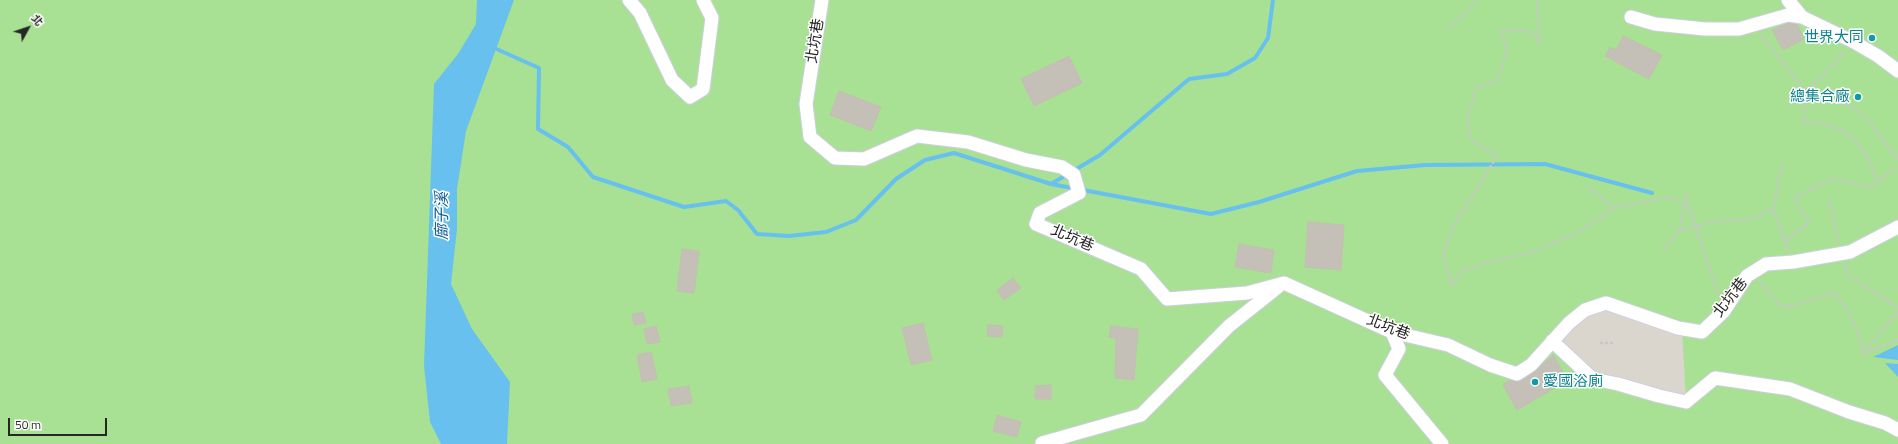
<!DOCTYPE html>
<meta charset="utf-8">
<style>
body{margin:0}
#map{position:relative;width:1898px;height:444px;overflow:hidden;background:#eae3d7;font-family:"Titillium Web","Noto Sans TC",sans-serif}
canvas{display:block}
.north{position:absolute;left:8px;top:8px;width:40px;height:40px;-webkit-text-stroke:3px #fff;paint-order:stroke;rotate:50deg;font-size:11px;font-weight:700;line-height:16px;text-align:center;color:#262626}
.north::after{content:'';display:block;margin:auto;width:14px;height:18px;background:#262626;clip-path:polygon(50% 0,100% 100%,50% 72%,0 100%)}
.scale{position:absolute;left:8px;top:418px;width:99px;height:18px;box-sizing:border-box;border:2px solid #262626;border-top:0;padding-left:5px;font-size:12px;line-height:14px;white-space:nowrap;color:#262626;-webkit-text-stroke:3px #fff;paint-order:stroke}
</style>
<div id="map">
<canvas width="1898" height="444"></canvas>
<div class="north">北</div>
<div class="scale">50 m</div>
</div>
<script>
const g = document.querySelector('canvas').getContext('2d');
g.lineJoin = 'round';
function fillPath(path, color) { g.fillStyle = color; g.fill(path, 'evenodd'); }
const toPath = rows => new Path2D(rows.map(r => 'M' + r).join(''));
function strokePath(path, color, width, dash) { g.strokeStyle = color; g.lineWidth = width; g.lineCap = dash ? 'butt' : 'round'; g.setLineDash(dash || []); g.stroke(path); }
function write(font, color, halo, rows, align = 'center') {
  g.font = font + ' "Titillium Web","Noto Sans TC",sans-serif'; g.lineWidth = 3; g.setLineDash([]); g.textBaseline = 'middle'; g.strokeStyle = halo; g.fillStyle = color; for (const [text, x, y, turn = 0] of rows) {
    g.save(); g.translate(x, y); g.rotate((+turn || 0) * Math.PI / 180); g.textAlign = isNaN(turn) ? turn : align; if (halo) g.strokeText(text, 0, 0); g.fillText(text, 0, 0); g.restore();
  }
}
fillPath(toPath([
 [0,0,1898,0,1898,444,0,444]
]), '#a8e193');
fillPath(toPath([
 [1603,304,1682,329,1686,402,1593,379,1552,341]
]), '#dad6ce');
fillPath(toPath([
 [477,0,514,0,466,131,457,189,457,229,451,284,472,329,510,382,507,444,441,444,430,422,424,366,434,84,458,54,476,24],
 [1898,345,1898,360,1873,357],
 [1885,363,1898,364,1898,377]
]), '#68c0ee');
strokePath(toPath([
 [492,47,539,68,538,129,568,147,593,177,684,207,726,201,738,210,757,234,789,236,826,232,856,220,896,179,925,160,954,153,1051,184,1211,214,1259,202,1357,171,1425,165,1545,164,1652,193],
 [1051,184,1100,155,1189,79,1227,74,1255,58,1268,38,1273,0]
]), '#68c0ee', 4);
const building = toPath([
 [1789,23,1797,24,1804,39,1783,50,1772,30,1789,23],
 [1623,36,1662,55,1649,79,1605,56,1610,47,1616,50,1623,36],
 [1069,56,1082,83,1034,106,1021,79,1069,56],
 [839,91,881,107,871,131,830,115,839,91],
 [1308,222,1344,225,1341,270,1305,267,1308,222],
 [1239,244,1274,250,1271,273,1235,267,1239,244],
 [682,249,699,251,694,293,677,291,682,249],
 [1013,278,1021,288,1004,300,997,290,1013,278],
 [643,312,646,323,634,325,632,314,643,312],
 [923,323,932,360,911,365,902,328,923,323],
 [988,325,1003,326,1002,337,987,336,988,325],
 [656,326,660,342,647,344,644,329,656,326],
 [1111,326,1138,329,1134,380,1115,378,1116,338,1109,337,1111,326],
 [651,352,657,379,642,382,637,355,651,352],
 [1553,355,1568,380,1517,410,1503,385,1510,380,1518,382,1521,381,1535,372,1553,355],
 [1051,385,1051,399,1035,399,1035,386,1051,385],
 [689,386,692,403,671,406,668,389,689,386],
 [997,415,1021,422,1017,437,993,431,997,415]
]);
fillPath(building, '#c5c0b7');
strokePath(building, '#c4bfb2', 1);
const street = toPath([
 [629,0,640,13,672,80,690,97,703,89,712,18,703,0],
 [822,0,806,104,810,137,835,158,864,159,917,136,968,142,1026,160,1062,167,1074,175,1079,193,1040,213,1036,224,1141,269,1167,299,1247,293,1284,283,1392,332,1448,345,1490,365,1517,374,1531,365,1569,323,1585,310,1606,303,1678,328,1702,332,1724,311,1747,276,1766,264,1793,262,1850,252,1898,227],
 [1788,0,1802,17,1854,42,1878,56,1898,71],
 [1631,17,1655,24,1705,29,1739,29,1788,15,1802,17],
 [1392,332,1399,349,1385,375,1442,444],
 [1552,341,1593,379,1618,384,1659,396,1686,402,1715,378,1790,389,1849,412,1885,423,1898,430],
 [1042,443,1141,415,1229,326,1278,287]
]);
strokePath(street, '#cdcfe0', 15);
strokePath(toPath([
 [1537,0,1540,42,1529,31,1501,31,1507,50,1498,80,1477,88,1467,117,1471,140,1497,156,1455,224,1443,255,1452,285,1464,270,1491,261,1527,254,1575,234,1614,208],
 [1449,28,1479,0],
 [1761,35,1806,92,1803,122,1825,124,1841,130,1853,138,1865,153,1878,182],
 [1807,91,1845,52],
 [1806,92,1831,96,1856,110,1869,121,1898,159],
 [1588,187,1614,208,1670,197,1685,204,1680,230,1718,221,1752,219,1773,209,1789,251],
 [1685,194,1719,296],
 [1829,200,1839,242],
 [1773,209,1782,164],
 [1785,241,1809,223,1794,198,1833,178,1869,187,1898,167],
 [1663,251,1680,230],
 [1845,264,1848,275,1898,308],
 [1760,282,1778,304,1788,307,1834,293,1848,309,1861,341,1863,354],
 [1600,343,1613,343],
 [1864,353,1898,311],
 [1864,354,1898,339]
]), '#c7c7c7', 2.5, [3, 2]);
strokePath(street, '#fff', 13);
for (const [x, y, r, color] of [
 [1872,38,4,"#0f9aa8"],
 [1858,97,4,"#0f9aa8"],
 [1535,382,4,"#0f9aa8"]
]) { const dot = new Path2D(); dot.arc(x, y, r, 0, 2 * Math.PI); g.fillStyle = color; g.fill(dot); strokePath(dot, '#fff', 1.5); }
write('15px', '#0d838f', '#fff', [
 ["世界大同",1864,38],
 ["總集合廠",1850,97],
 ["愛國浴廁",1543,382,"left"]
], 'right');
write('15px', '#262626', '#fff', [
 ["北坑巷",816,41,-81],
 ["北坑巷",1072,239,23],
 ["北坑巷",1731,298,-52],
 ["北坑巷",1388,328,21]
]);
write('italic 16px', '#0d5c94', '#fff', [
 ["廍子溪",443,216,-90]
]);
</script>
